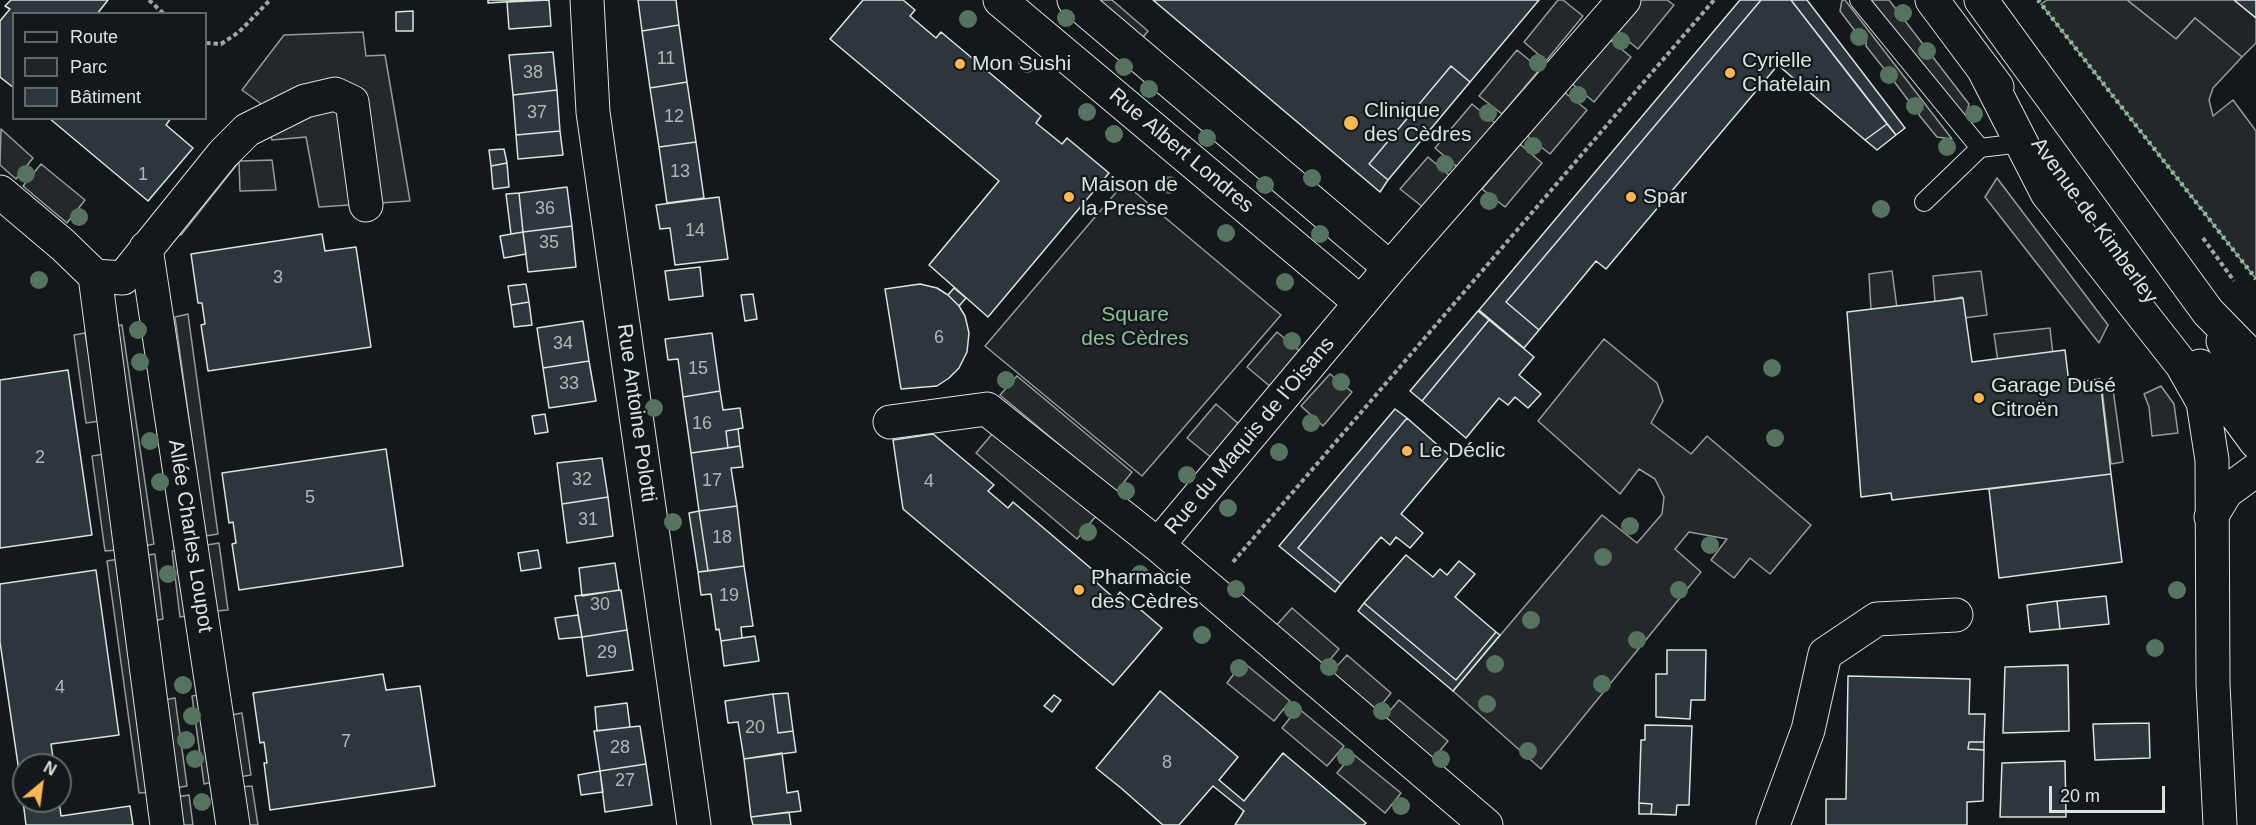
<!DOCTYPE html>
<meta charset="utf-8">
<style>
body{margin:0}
#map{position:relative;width:2256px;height:825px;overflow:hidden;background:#14181c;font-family:Arial,sans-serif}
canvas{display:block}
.legend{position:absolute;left:12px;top:12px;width:195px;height:108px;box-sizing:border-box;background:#14181c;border:2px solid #626a69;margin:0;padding:8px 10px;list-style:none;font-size:18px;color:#d8e6dc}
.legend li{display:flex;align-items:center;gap:12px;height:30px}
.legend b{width:30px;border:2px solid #626a69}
.north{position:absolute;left:12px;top:753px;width:60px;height:60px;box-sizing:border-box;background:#14181c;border:2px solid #626a69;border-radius:50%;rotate:29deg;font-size:16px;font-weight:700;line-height:24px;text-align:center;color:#d8e6dc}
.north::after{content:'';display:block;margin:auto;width:21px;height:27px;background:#ffb74d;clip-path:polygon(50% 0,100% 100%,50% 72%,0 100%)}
.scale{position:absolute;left:2049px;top:786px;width:116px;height:27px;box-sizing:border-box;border:3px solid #d8e6dc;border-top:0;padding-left:8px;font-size:18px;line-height:21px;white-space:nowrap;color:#d8e6dc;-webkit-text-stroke:4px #14181c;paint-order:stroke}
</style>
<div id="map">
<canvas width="2256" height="825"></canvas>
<ul class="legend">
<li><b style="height:8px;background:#14181c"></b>Route</li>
<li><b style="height:16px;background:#202428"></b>Parc</li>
<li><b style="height:16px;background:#2c363c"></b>Bâtiment</li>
</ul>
<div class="north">N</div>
<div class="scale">20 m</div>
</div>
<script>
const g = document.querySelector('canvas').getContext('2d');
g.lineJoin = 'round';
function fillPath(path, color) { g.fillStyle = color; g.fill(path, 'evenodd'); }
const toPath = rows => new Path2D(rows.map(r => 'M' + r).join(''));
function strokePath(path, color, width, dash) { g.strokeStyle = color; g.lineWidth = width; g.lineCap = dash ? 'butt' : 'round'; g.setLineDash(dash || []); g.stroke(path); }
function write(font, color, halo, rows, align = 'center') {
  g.font = font + ' Arial,sans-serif'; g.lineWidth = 4.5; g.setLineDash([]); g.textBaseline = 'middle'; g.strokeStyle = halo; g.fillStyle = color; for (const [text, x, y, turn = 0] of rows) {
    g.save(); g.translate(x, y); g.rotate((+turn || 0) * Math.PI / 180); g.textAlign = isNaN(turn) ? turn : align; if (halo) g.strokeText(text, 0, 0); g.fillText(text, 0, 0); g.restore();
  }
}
const green = toPath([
 [2127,0,2234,0,2256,18,2256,43,2242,57,2195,18,2176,39,2127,0],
 [1124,183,1281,315,1142,476,985,346,1124,183]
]);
fillPath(green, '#202428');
strokePath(green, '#939e99', 1.5);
const parking = toPath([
 [1090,0,1112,0,1148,31,1139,42,1090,0],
 [1558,0,1563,0,1583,16,1546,61,1524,42,1558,0],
 [1640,0,1667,0,1674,5,1638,49,1615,30,1640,0],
 [1842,0,1845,0,1952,139,1937,137,1919,115,1920,106,1911,104,1893,80,1893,72,1885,70,1866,46,1866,37,1858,35,1840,11,1842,0],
 [1871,0,1889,0,1969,104,1964,122,1871,0],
 [2047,0,2127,0,2176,39,2195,18,2242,57,2213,88,2209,100,2213,116,2233,100,2256,131,2256,279,2041,4,2047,0],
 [363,32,366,56,385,55,410,201,319,207,306,137,272,140,260,103,242,90,284,35,363,32],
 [1608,38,1631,57,1594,102,1571,83,1608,38],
 [1517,50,1540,69,1502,114,1479,96,1517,50],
 [1564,92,1587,110,1550,154,1527,136,1564,92],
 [1472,104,1495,123,1457,167,1435,148,1472,104],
 [1,129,33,158,16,179,0,165,1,129],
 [1520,144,1542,163,1505,207,1482,189,1520,144],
 [230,156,240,161,272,160,276,190,240,191,239,162,181,235,170,228,230,156],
 [1428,157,1450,176,1424,208,1400,189,1428,157],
 [41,164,85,200,67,223,23,186,41,164],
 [1997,178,2108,325,2099,343,1985,197,1997,178],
 [1892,271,1897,308,1871,310,1869,274,1892,271],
 [1981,271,1987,315,1964,318,1962,297,1935,302,1933,276,1981,271],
 [188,314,218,534,205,536,175,317,188,314],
 [122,325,154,544,140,547,108,327,122,325],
 [2050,328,2053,355,1998,362,1994,334,2050,328],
 [1277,332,1302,353,1272,388,1247,367,1277,332],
 [85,333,100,421,86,423,74,335,85,333],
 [1604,339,1657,383,1663,401,1651,423,1691,454,1707,436,1811,525,1770,574,1750,558,1734,578,1711,560,1727,539,1689,532,1675,549,1701,572,1541,769,1453,691,1602,515,1637,543,1662,514,1664,497,1655,479,1639,469,1620,494,1538,421,1604,339],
 [1330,374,1352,392,1323,426,1301,406,1330,374],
 [1017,376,1132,472,1116,492,1000,395,1017,376],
 [2161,386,2174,404,2178,433,2152,436,2149,407,2144,394,2161,386],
 [2102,389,2113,389,2123,462,2111,464,2102,389],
 [1216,404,1241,426,1213,459,1187,438,1216,404],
 [993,433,1096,516,1077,539,976,453,993,433],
 [104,454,117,550,105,551,92,456,104,454],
 [219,543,228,610,216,611,207,545,219,543],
 [185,549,192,615,180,617,172,551,185,549],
 [155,554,163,619,152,621,141,556,155,554],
 [119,559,152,792,139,793,107,561,119,559],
 [1292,608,1339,649,1322,669,1273,629,1292,608],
 [1347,655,1391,693,1374,714,1329,675,1347,655],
 [1243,662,1290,701,1274,721,1227,683,1243,662],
 [204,694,217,781,204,784,192,696,204,694],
 [175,698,187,786,176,788,163,700,175,698],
 [1399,700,1448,741,1432,760,1382,720,1399,700],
 [1298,708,1344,746,1327,766,1282,728,1298,708],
 [242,713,251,775,239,777,231,715,242,713],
 [1353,754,1401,793,1385,813,1337,773,1353,754],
 [252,786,258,825,246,825,241,787,252,786],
 [189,795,193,825,180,825,176,797,189,795]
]);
fillPath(parking, '#24282b');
strokePath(parking, '#939e99', 1.5);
const building = toPath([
 [11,0,108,0,97,14,14,14,14,88,0,77,0,21,10,9,5,6,11,0],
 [488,0,536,0,488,3,488,0],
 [549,0,551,26,509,29,507,2,549,0],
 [638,0,676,0,679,25,642,31,638,0],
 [863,0,903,0,915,10,910,16,936,38,941,32,1041,116,1036,123,1062,144,1067,138,1109,173,988,317,929,265,999,181,830,39,863,0],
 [1153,0,1539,0,1470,82,1451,66,1369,164,1388,180,1380,192,1153,0],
 [1740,0,1761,0,1506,302,1539,330,1524,348,1479,310,1740,0],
 [1761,0,1791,0,1887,124,1865,140,1778,65,1606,269,1596,261,1539,330,1506,302,1761,0],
 [1791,0,1807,0,1905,128,1896,135,1791,0],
 [2234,0,2256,0,2256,18,2234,0],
 [413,11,413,31,396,31,396,12,413,11],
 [679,25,687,82,650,88,642,31,679,25],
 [553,52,557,90,513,95,509,55,553,52],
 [1451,66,1470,82,1388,180,1369,164,1451,66],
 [687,82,696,142,659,147,650,88,687,82],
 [557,90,560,131,516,135,513,95,557,90],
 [49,118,171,118,166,125,193,148,148,201,49,118],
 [1887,124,1896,135,1877,150,1865,140,1887,124],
 [560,131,563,155,518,159,516,135,560,131],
 [696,142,704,198,667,203,659,147,696,142],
 [504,149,507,163,491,166,489,150,504,149],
 [507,163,509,187,493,189,491,166,507,163],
 [567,187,572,226,523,232,519,193,567,187],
 [519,193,523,232,511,234,506,194,519,193],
 [719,197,728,259,675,265,670,228,660,229,656,205,719,197],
 [572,226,576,267,528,272,523,232,572,226],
 [523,232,526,254,504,258,500,236,523,232],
 [322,234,325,251,356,247,371,347,208,371,201,325,205,324,202,303,198,303,191,254,322,234],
 [700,267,703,296,669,300,665,271,700,267],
 [526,284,529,302,511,305,508,286,526,284],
 [920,284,937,288,948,295,959,306,965,316,969,333,967,352,959,368,949,378,937,386,901,389,885,289,920,284],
 [954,288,966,298,959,306,948,295,954,288],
 [753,294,757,319,745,321,741,295,753,294],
 [1963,298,1972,362,2065,350,2069,383,2100,379,2111,474,1892,500,1891,493,1861,497,1847,312,1963,298],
 [529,302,532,325,514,327,511,305,529,302],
 [1478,311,1489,320,1422,401,1410,391,1478,311],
 [1489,320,1534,357,1519,375,1541,394,1528,408,1515,397,1508,405,1499,398,1466,438,1422,401,1489,320],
 [583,321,589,361,543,368,537,328,583,321],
 [712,333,720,391,683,397,678,359,668,360,665,339,712,333],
 [589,361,596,401,549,408,543,368,589,361],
 [68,370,92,535,0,548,0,380,68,370],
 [720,391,723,410,740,408,743,428,726,431,728,448,691,453,683,397,720,391],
 [1395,409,1407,418,1298,548,1341,584,1335,592,1279,546,1395,409],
 [545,414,548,432,535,434,532,416,545,414],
 [1407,418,1450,456,1401,514,1423,533,1410,548,1396,537,1390,545,1381,537,1341,584,1298,548,1407,418],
 [738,429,740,446,728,448,726,431,738,429],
 [933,434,994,485,988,491,1008,508,1013,502,1100,576,1096,582,1115,599,1120,592,1162,628,1113,685,903,509,893,440,933,434],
 [740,446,743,467,731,468,737,506,699,511,691,453,740,446],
 [386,449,403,566,239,590,232,544,236,543,233,522,229,523,222,473,386,449],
 [602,458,608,497,562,504,557,463,602,458],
 [2111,474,2122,562,1999,578,1989,489,2111,474],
 [608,497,613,536,567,543,562,504,608,497],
 [737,506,744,566,708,571,699,511,737,506],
 [699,511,708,571,698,572,689,513,699,511],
 [538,550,541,568,521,571,518,553,538,550],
 [1406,555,1433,577,1440,569,1447,575,1459,561,1475,574,1455,597,1496,632,1456,680,1364,603,1406,555],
 [615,563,619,590,582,596,579,568,615,563],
 [744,566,753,626,741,627,742,638,721,641,719,629,716,630,711,594,701,595,698,572,744,566],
 [96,570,119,735,51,744,54,765,24,765,24,784,21,785,0,642,0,584,96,570],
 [621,590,627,630,582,637,575,596,621,590],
 [2106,596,2109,624,2060,629,2057,601,2106,596],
 [2057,601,2060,629,2030,632,2027,605,2057,601],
 [1364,603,1456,680,1496,632,1500,635,1453,691,1358,611,1364,603],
 [578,615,582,637,559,639,555,618,578,615],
 [627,630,633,670,587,676,582,637,627,630],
 [755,636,759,661,724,666,721,641,755,636],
 [1667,650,1706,650,1705,700,1691,700,1690,719,1656,717,1656,674,1667,674,1667,650],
 [2068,665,2069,731,2003,733,2005,667,2068,665],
 [383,674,386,690,420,686,435,786,270,810,264,763,267,763,264,742,260,743,253,693,383,674],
 [1848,676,1970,679,1969,714,1985,714,1984,742,1969,742,1968,749,1984,750,1983,801,1967,802,1967,825,1826,825,1826,799,1846,799,1848,676],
 [1160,691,1238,757,1219,780,1244,801,1283,753,1366,823,1364,825,1235,825,1244,811,1213,786,1179,825,1163,825,1121,788,1096,768,1160,691],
 [788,693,793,731,778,733,773,694,788,693],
 [773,694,778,733,793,731,796,752,744,759,738,722,728,723,725,701,773,694],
 [1054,695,1061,700,1052,712,1044,706,1054,695],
 [627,703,630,727,597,731,595,707,627,703],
 [2149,723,2150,758,2095,760,2093,724,2149,723],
 [1645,725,1692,726,1689,805,1677,805,1676,815,1651,814,1652,804,1639,803,1641,740,1645,740,1645,725],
 [640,726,646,764,600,771,594,731,640,726],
 [1969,742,1984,742,1984,750,1968,749,1969,742],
 [782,753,787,793,798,791,801,811,751,817,744,759,782,753],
 [2065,761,2066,817,2000,817,2002,763,2065,761],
 [646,764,652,805,605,812,600,771,646,764],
 [600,771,603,792,581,795,578,775,600,771],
 [24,784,24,801,59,801,61,816,130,806,133,825,26,825,21,785,24,784],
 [1639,803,1652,804,1651,814,1639,814,1639,803],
 [789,812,791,825,753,825,751,817,789,812]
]);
fillPath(building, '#2c363c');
strokePath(building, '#d8e6dc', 1.5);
const lane = toPath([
 [1859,0,1980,148],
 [1924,202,1980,148,2021,143]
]);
const street = toPath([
 [587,0,593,112,694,825],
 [1000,0,1361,303],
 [1074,0,1390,268],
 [0,192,63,245,95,276,123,278,223,154,247,130,305,101,335,94,352,102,366,205],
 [146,248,233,825],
 [95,276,167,825],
 [890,422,987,409,1158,545],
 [1486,825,1158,545,1390,268,1624,0],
 [1773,825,1808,730,1825,654,1877,619,1956,615]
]);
const secondary = toPath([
 [1932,0,1997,87],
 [1981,0,2208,312,2256,361],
 [1984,70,2047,193,2182,365,2203,402,2212,460,2213,684,2220,825],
 [2223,341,2256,405],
 [2200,366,2256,442],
 [2211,517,2226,492,2256,470]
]);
strokePath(lane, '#d8e6dc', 20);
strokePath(street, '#d8e6dc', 35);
strokePath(secondary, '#d8e6dc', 35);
strokePath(toPath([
 [149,0,164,14],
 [206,43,221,44,239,32,270,0],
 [2203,238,2234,281],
 [1233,562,1714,0]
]), '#9da8a2', 4, [4.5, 3]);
strokePath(lane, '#14181c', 18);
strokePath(street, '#14181c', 33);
strokePath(secondary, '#14181c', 33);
strokePath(toPath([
 [2038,0,2256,279]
]), '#8ac095', 4.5, [3, 4.5]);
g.fillStyle = '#55745f';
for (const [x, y] of [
 [1903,13],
 [1066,18],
 [968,19],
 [1859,37],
 [1621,41],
 [1927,51],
 [1538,63],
 [1027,64],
 [1124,67],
 [1889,75],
 [1149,89],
 [1578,95],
 [1915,106],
 [1087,112],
 [1488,113],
 [1974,114],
 [1114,134],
 [1207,138],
 [1533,146],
 [1947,147],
 [1445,164],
 [26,174],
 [1312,178],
 [1169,185],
 [1265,185],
 [1489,201],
 [1881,209],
 [79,217],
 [1226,233],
 [1320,234],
 [39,280],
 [1285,282],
 [138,330],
 [1292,341],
 [140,362],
 [1772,368],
 [1006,380],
 [1341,382],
 [654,408],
 [1311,423],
 [1775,438],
 [150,441],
 [1279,452],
 [1187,475],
 [160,482],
 [1126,491],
 [1228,508],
 [673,522],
 [1630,526],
 [1088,532],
 [1710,545],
 [1603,557],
 [168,574],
 [1140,574],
 [1236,589],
 [1679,590],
 [2177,590],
 [1531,620],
 [1202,635],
 [1637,640],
 [2155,648],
 [1495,664],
 [1329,667],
 [1239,668],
 [1602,684],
 [183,685],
 [1487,704],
 [1293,710],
 [1382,711],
 [192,716],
 [186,740],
 [1528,751],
 [1346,757],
 [195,759],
 [1441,759],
 [202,802],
 [1401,806]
]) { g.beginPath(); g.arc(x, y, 9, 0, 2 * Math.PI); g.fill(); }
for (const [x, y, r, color] of [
 [960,64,6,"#ffb74d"],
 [1730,73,6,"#ffb74d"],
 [1351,123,8,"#ffb74d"],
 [1069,197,6,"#ffb74d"],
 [1631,197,6,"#ffb74d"],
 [1979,398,6,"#ffb74d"],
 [1407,451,6,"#ffb74d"],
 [1079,590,6,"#ffb74d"]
]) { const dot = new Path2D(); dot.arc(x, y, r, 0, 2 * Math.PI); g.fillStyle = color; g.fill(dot); strokePath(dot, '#14181c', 2); }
write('18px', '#adbab4', null, [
 ["11",666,59],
 ["38",533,73],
 ["37",537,113],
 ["12",674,117],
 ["13",680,172],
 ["1",143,175],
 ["36",545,209],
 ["14",695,231],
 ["35",549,243],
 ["3",278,278],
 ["6",939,338],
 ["34",563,344],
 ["15",698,369],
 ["33",569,384],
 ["16",702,424],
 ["2",40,458],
 ["32",582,480],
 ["17",712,481],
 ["4",929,482],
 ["5",310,498],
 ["31",588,520],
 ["18",722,538],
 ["19",729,596],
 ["30",600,605],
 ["29",607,653],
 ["4",60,688],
 ["20",755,728],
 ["7",346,742],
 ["28",620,748],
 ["8",1167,763],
 ["27",625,781]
]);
write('21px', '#d8e6dc', '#14181c', [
 ["Cyrielle",1742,61],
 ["Chatelain",1742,85],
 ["Mon Sushi",972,64],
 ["Clinique",1364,111],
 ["des Cèdres",1364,135],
 ["Maison de",1081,185],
 ["la Presse",1081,209],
 ["Spar",1643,197],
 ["Garage Dusé",1991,386],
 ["Citroën",1991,410],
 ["Le Déclic",1419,451],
 ["Pharmacie",1091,578],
 ["des Cèdres",1091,602]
], 'left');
write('21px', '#d8e6dc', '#14181c', [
 ["Rue Albert Londres",1181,151,40],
 ["Avenue de Kimberley",2094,221,54],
 ["Rue Antoine Polotti",636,413,82],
 ["Rue du Maquis de l'Oisans",1250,436,-50],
 ["Allée Charles Loupot",190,536,81]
]);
write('21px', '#8ac095', '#14181c', [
 ["Square",1135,315],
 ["des Cèdres",1135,339]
]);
</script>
